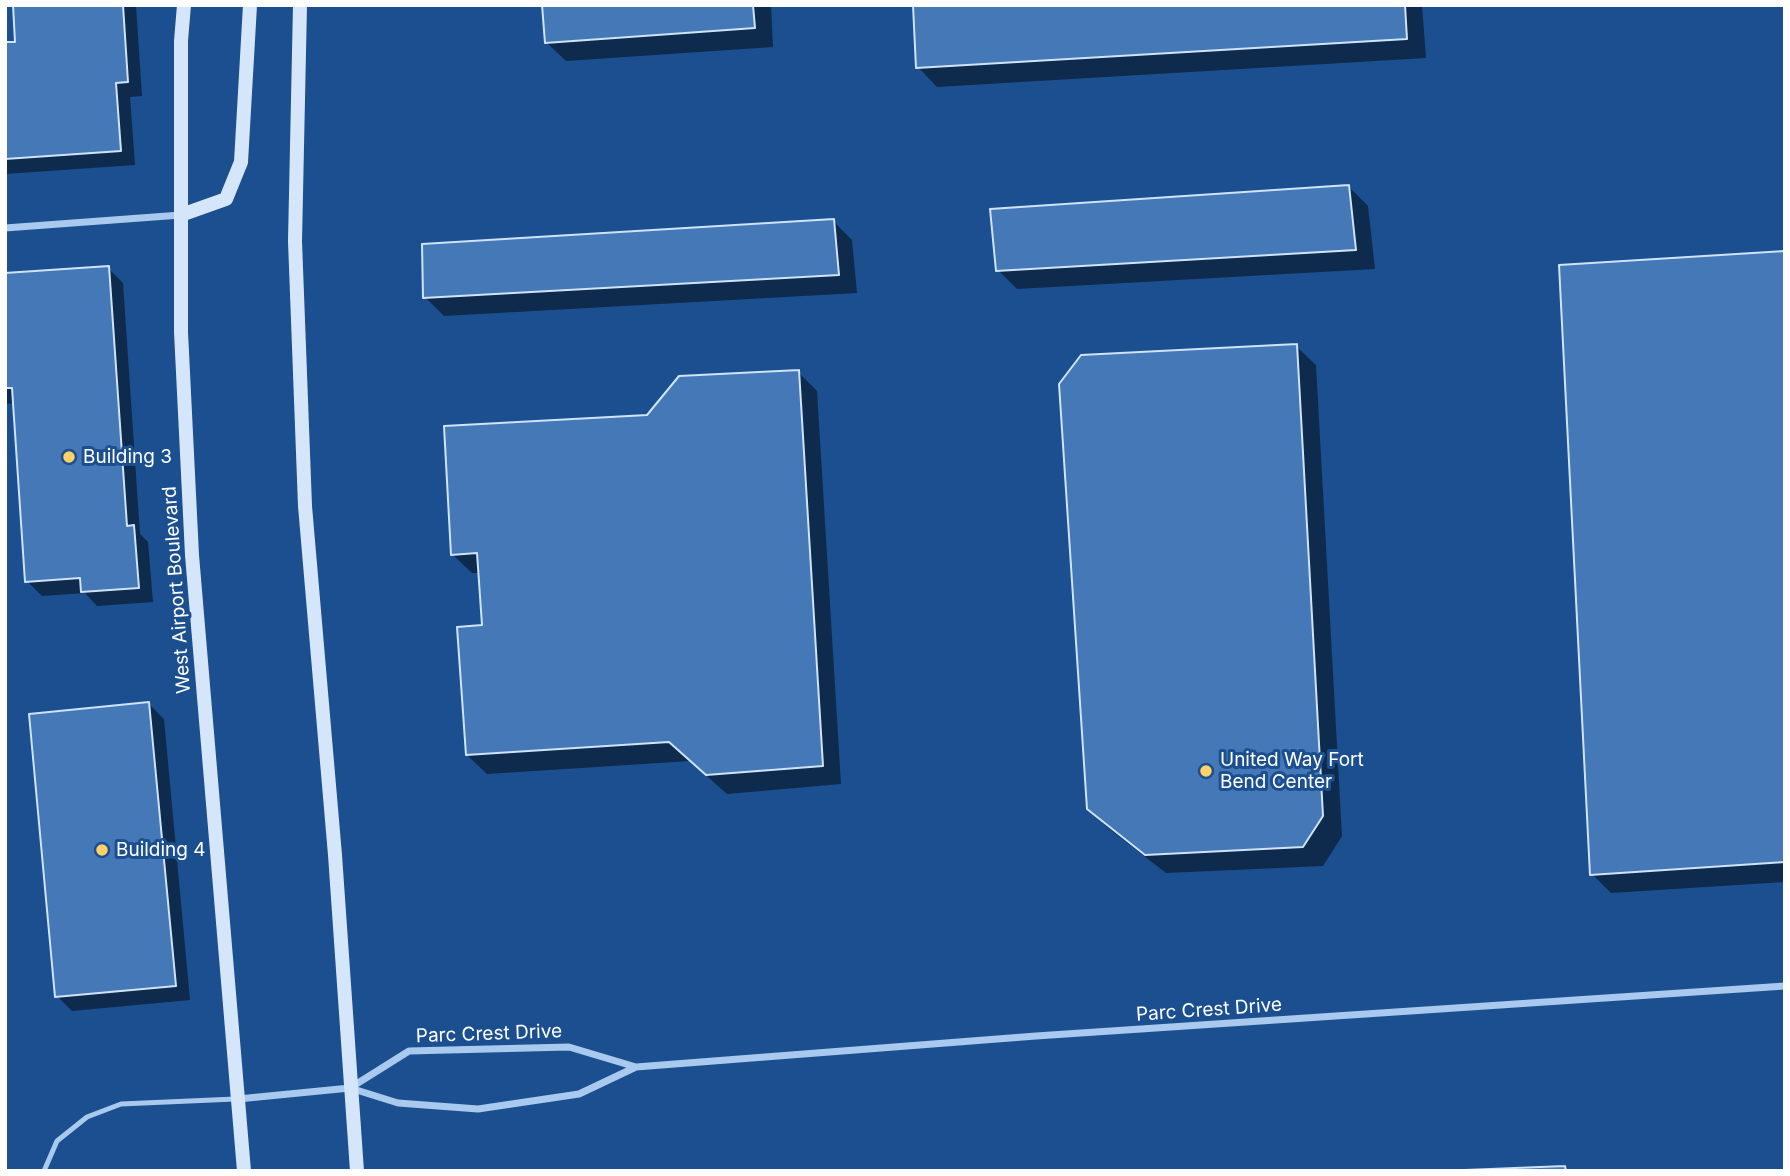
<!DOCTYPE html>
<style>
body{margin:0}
#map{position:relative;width:1790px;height:1176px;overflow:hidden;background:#1b4f8f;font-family:Inter,sans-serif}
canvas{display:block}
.frame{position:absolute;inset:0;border:7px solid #fff;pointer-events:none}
</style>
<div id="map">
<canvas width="1790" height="1176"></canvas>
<div class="frame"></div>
</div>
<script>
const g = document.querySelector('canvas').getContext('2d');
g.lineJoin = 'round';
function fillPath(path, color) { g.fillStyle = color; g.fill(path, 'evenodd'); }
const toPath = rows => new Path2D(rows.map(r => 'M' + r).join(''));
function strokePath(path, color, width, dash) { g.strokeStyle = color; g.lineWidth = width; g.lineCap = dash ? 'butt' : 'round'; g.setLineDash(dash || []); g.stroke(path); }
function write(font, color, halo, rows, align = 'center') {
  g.font = font + ' Inter,sans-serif'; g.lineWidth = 6; g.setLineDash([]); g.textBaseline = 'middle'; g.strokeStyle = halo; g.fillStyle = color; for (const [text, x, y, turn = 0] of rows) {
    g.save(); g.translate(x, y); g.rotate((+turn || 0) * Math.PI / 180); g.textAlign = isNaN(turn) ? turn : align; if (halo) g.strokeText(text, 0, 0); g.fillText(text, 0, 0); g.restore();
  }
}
fillPath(toPath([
 [15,5,136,5,142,96,130,97,135,165,5,174,5,44,17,43],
 [544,5,771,5,773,47,566,61,546,42],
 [915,5,1422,5,1426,58,937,87,918,67],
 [1349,187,1368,206,1375,269,1017,289,998,270],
 [833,221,852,240,857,293,444,316,425,297],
 [1785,253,1785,882,1611,893,1592,874],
 [108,268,123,283,140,534,148,542,153,602,97,606,85,593,42,596,27,581,15,403,5,404,5,275],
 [1296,346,1316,365,1342,836,1323,866,1166,873,1108,828,1088,808],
 [798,372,817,391,841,784,727,794,690,761,487,774,467,755,484,626,480,573,472,573,452,554,648,416],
 [149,704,164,719,190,1000,72,1011,57,996]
]), '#0007');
const building = toPath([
 [13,5,123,5,128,82,116,83,121,151,5,159,5,42,15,42,13,5],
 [542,5,753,5,755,28,545,43,542,5],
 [913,5,1405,5,1407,39,916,68,913,5],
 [1349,185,1356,250,996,271,990,209,1349,185],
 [834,219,839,275,423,298,422,244,834,219],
 [1785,251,1785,862,1590,875,1559,265,1785,251],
 [109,266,127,526,134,525,139,588,81,592,80,578,25,582,12,388,5,388,5,273,109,266],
 [1297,344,1323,816,1303,847,1145,855,1087,809,1059,384,1081,355,1297,344],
 [799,370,823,766,706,775,669,742,466,755,457,627,482,625,477,553,451,555,444,426,647,415,679,376,799,370],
 [149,702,176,986,55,997,29,714,149,702],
 [1565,1166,1566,1171,1440,1171,1565,1166]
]);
fillPath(building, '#4478b7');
strokePath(building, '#cfe3fa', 2);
strokePath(toPath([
 [44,1171,57,1141,87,1117,121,1104,235,1099]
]), '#a9c9ee', 5);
strokePath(toPath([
 [5,228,181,215],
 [350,1088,409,1051,569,1047,636,1067],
 [238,1099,350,1088,398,1103,478,1109,579,1094,636,1067,1036,1036,1785,986]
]), '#a9c9ee', 7);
strokePath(toPath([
 [184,5,181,41,181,332,192,555,244,1171],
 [300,5,295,241,305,506,335,855,357,1171],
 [181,215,226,199,241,162,250,5]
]), '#d6e6fa', 14);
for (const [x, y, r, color] of [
 [69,457,7,"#ffd166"],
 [1206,771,7,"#ffd166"],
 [102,850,7,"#ffd166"]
]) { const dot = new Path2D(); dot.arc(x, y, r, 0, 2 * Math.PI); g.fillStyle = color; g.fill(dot); strokePath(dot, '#1b4f8f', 2.5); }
write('19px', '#fff', '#1b4f8f', [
 ["Building 3",83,457],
 ["United Way Fort",1220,760],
 ["Bend Center",1220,782],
 ["Building 4",116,850]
], 'left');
write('19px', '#fff', '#1b4f8f', [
 ["West Airport Boulevard",177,590,-94],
 ["Parc Crest Drive",1209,1010,-4],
 ["Parc Crest Drive",489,1034,-2]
]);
</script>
